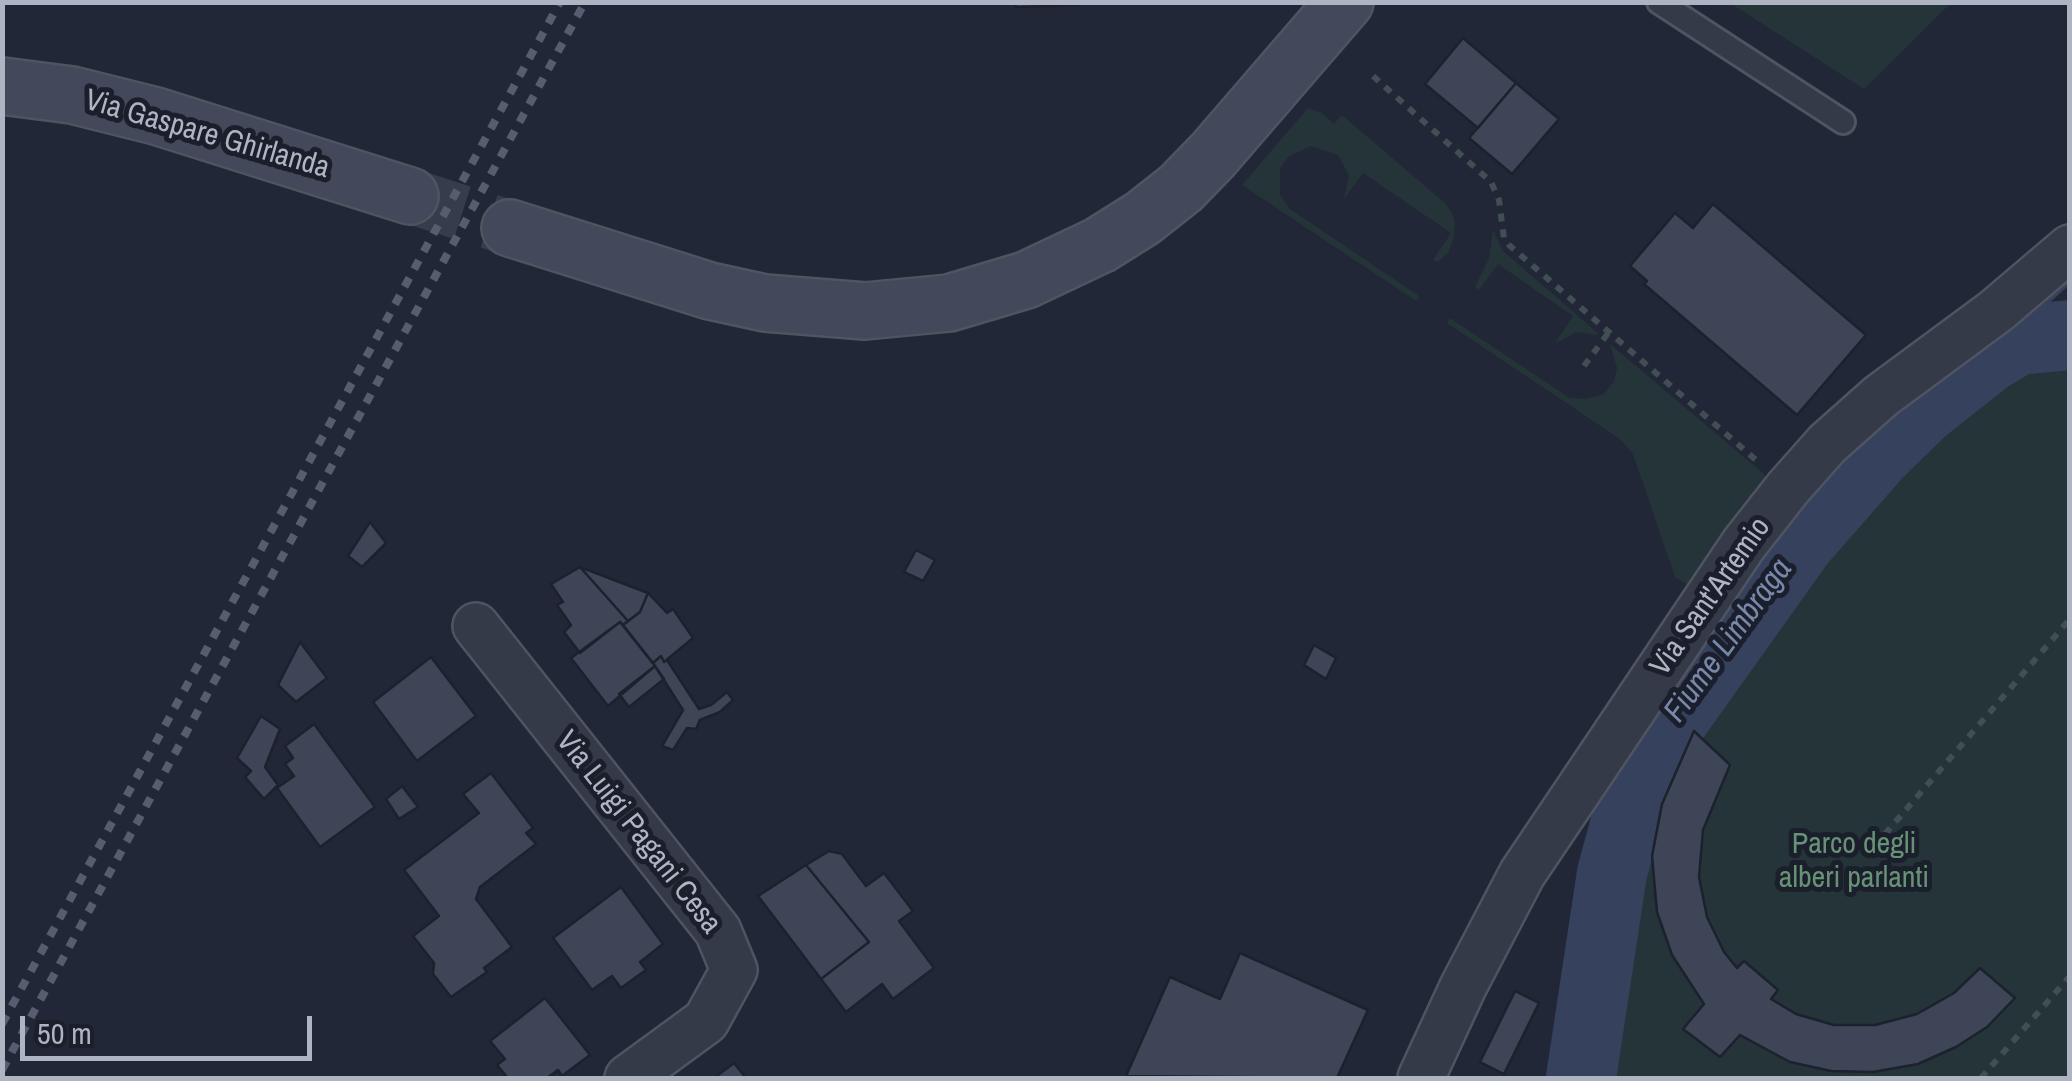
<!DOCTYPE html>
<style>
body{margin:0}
#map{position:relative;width:2072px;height:1081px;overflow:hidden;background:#212736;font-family:"Archivo Narrow",sans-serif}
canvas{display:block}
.frame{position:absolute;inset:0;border:5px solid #afb4c3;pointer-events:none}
.scale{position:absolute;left:20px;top:1016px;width:292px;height:45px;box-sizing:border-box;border:5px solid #afb4c3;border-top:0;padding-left:12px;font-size:30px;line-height:35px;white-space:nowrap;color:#afb4c3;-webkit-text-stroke:8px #1a1f2b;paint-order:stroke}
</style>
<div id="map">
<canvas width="2072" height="1081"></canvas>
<div class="frame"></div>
<div class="scale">50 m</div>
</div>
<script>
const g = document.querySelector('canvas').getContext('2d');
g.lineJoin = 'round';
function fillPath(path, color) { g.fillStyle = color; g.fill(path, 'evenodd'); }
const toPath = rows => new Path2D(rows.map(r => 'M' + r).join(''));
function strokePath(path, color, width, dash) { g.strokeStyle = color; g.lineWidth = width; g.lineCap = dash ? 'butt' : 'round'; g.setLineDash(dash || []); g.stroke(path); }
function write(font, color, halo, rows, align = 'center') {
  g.font = font + ' "Archivo Narrow",sans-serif'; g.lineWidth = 10; g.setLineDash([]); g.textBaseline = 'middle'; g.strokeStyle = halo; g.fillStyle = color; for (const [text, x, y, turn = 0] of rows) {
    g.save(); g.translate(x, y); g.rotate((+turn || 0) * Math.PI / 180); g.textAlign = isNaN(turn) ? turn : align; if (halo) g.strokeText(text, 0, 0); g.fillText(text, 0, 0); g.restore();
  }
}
fillPath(toPath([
 [1730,3,1951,3,1864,89],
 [1308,108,1322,113,1334,124,1342,115,1445,203,1452,213,1455,222,1453,240,1448,253,1438,262,1433,260,1451,233,1363,173,1344,199,1349,175,1338,155,1311,146,1288,157,1280,169,1280,195,1290,209,1419,296,1416,301,1242,185],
 [1493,230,1503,251,1598,333,1596,335,1577,332,1555,343,1573,316,1498,264,1479,290,1475,287,1489,259],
 [2069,305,2069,1078,1592,1078,1619,904,1640,817,1660,761,1875,484,1958,408,2031,354],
 [1450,318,1570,398,1586,399,1604,394,1614,381,1617,368,1610,344,1764,474,1767,484,1696,590,1675,577,1633,454,1620,439,1447,323]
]), '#243438');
strokePath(toPath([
 [2018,340,2021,325,2029,314,2070,277]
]), '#36415d', 11);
strokePath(toPath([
 [1581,1078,1612,873,1635,789,1661,737,1800,542,1877,454,1922,410,1989,357,2018,340,2070,335]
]), '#36415d', 70);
const building = toPath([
 [1016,2,1080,2,1080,5,1016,7,1016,2],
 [1463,38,1516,83,1478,128,1425,84,1463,38],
 [1516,83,1559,119,1512,174,1469,138,1516,83],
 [1713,204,1866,335,1797,415,1644,284,1647,281,1630,266,1675,213,1693,228,1713,204],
 [370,522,386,543,362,567,348,556,370,522],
 [916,550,935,560,923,581,904,572,916,550],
 [580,567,628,621,623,625,620,622,580,653,564,632,571,625,557,605,563,602,551,584,580,567],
 [580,567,648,593,640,612,628,621,580,567],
 [648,593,667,613,673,609,693,638,664,662,661,656,653,663,623,625,640,612,648,593],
 [620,622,655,666,608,706,571,658,620,622],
 [300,642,327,678,296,702,278,685,300,642],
 [1314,645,1336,658,1326,679,1304,665,1314,645],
 [661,656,664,662,667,660,699,709,711,705,727,692,733,700,720,712,700,720,696,729,687,728,673,750,662,746,683,710,653,663,661,656],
 [431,657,476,716,417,761,373,702,431,657],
 [655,666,664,679,629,707,619,694,655,666],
 [261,716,280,729,265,767,278,785,264,799,245,777,251,771,237,758,261,716],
 [314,724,375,807,320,847,277,788,294,776,285,764,293,758,285,746,314,724],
 [1694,731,1730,765,1703,830,1699,877,1707,917,1724,952,1737,968,1744,961,1778,990,1771,999,1796,1014,1834,1025,1875,1025,1917,1014,1954,993,1980,968,2015,998,1987,1027,1956,1047,1918,1064,1873,1072,1831,1071,1790,1062,1740,1035,1720,1057,1683,1029,1704,1004,1672,955,1657,912,1652,856,1662,804,1694,731],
 [491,773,533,828,526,833,536,844,480,887,476,899,512,947,484,968,487,972,451,997,433,974,434,963,413,936,439,916,404,870,479,813,463,794,491,773],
 [402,786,418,807,399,819,386,799,402,786],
 [829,851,842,854,866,886,884,873,913,911,899,921,934,968,893,999,882,984,846,1012,821,979,869,942,806,865,829,851],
 [806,865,869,942,821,979,758,896,806,865],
 [621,887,663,944,640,962,646,970,621,988,612,976,592,990,553,938,621,887],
 [1240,953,1368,1010,1337,1078,1126,1076,1170,977,1220,999,1240,953],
 [1515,991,1539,1003,1504,1074,1480,1062,1515,991],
 [545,998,590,1055,562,1076,558,1070,547,1078,508,1078,497,1065,505,1059,490,1041,545,998],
 [734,1063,746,1078,714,1078,734,1063]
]);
fillPath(building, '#3d4556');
strokePath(building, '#1c212d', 2.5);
strokePath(toPath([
 [410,196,510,228]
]), '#363c4b', 55, [55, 28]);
const lane = toPath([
 [1659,2,1843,122]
]);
const street = toPath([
 [476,626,718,931,734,970,706,1021,628,1078],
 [1421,1078,1463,987,1522,874,1744,544,1788,488,1827,444,1881,396,1996,311,2070,248]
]);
const secondary = toPath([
 [2,86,72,95,156,116,410,196],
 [510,228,710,291,765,303,865,311,949,303,1026,280,1100,245,1143,218,1181,188,1213,155,1345,2]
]);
strokePath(lane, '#4f5461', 28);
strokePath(street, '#4f5461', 50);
strokePath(secondary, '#4f5461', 60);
strokePath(toPath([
 [1373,76,1491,182,1499,200,1504,238,1509,245,1757,461],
 [1584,366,1609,332],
 [1885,834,2070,619],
 [1981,1078,2070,976]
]), '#414f55', 6, [8, 8]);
strokePath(lane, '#343a47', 22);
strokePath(street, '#343a47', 45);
strokePath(secondary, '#43485a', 55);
strokePath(toPath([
 [2,1024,560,2],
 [2,1070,585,2]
]), '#575d6e', 8, [10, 10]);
write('30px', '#afb4c3', '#1a1f2b', [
 ["Via Gaspare Ghirlanda",207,135,16],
 ["Via Sant'Artemio",1711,597,-55],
 ["Via Luigi Pagani Cesa",638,833,52]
]);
write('30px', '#689277', '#1a1f2b', [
 ["Parco degli",1854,845],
 ["alberi parlanti",1854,879]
]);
write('italic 32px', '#7887aa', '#1a1f2b', [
 ["Fiume Limbraga",1729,641,-54]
]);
</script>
